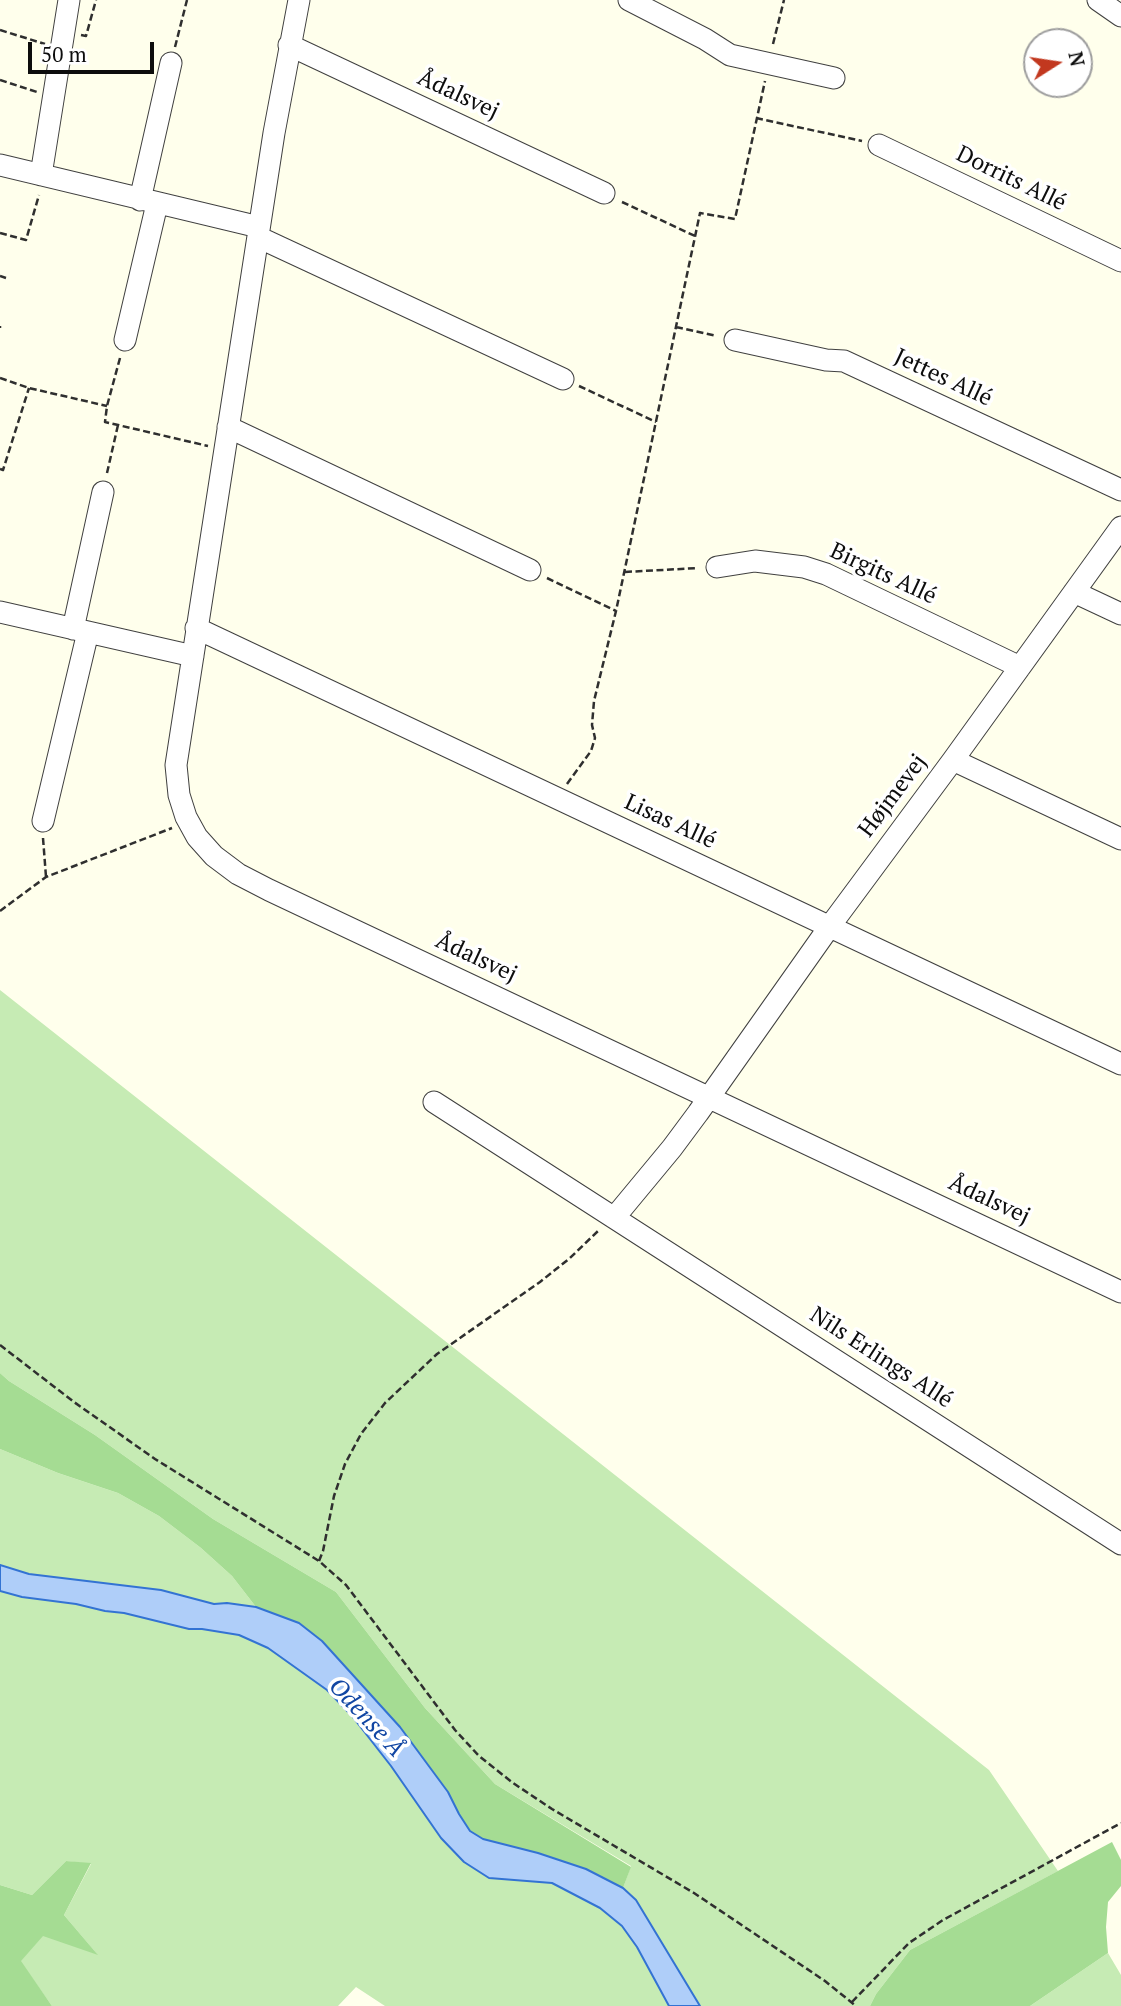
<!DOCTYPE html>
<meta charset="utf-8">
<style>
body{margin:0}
#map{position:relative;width:1121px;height:2006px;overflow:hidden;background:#ffffec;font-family:"PT Serif",serif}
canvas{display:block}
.north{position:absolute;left:1023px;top:28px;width:70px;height:70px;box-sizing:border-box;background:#fff;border:2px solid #9e9e9e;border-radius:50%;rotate:78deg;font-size:19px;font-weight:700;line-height:28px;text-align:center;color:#0d0d0d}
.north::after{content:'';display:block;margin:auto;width:24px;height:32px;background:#c2381f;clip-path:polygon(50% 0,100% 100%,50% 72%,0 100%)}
.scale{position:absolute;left:28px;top:42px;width:126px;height:32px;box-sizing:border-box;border:4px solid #0d0d0d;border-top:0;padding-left:9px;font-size:21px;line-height:24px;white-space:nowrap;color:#0d0d0d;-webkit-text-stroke:5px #fff;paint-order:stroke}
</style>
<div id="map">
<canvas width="1121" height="2006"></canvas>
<div class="north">N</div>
<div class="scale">50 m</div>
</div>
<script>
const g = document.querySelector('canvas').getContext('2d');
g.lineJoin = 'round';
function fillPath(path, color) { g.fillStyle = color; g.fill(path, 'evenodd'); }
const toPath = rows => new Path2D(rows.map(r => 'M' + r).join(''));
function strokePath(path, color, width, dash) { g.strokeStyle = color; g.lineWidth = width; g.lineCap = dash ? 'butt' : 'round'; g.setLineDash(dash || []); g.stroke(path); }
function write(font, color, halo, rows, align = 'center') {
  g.font = font + ' "PT Serif",serif'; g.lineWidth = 7; g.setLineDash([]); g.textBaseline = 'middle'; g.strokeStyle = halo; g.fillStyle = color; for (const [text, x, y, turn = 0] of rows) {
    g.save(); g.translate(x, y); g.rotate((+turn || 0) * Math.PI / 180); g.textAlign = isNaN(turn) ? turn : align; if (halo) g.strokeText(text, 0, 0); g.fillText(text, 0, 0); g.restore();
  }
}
fillPath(toPath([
 [0,990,989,1770,1058,1871,910,1950,876,1994,870,2006,700,2006,636,1900,623,1888,631,1866,495,1784,425,1708,336,1592,213,1519,95,1435,9,1381,0,1373],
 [0,1449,58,1473,118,1493,159,1516,201,1548,232,1576,256,1607,227,1603,214,1604,29,1574,0,1565],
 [0,1591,22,1597,76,1604,105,1611,124,1613,189,1629,202,1629,239,1635,268,1648,327,1690,352,1716,391,1766,415,1801,532,1881,552,1883,600,1908,622,1926,637,1947,669,2006,385,2006,356,1987,338,2006,52,2006,20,1961,43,1935,97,1954,64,1915,91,1864,66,1861,32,1895,0,1885],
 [1108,1953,1121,1975,1121,2006,1030,2006]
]), '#c6ebb4');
fillPath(toPath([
 [0,1373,9,1381,95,1435,213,1519,336,1592,425,1708,495,1784,631,1867,623,1888,586,1869,538,1853,483,1839,470,1831,459,1814,448,1792,400,1727,322,1641,299,1623,256,1607,232,1576,201,1548,159,1516,118,1493,58,1473,0,1449],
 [1112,1842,1121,1860,1121,1886,1108,1902,1106,1927,1108,1953,1030,2006,870,2006,876,1994,910,1950],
 [66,1861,91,1863,64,1915,98,1955,43,1936,21,1961,52,2006,0,2006,0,1885,32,1895]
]), '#a5dc93');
const water = toPath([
 [0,1565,29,1574,161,1590,214,1604,227,1603,256,1607,299,1623,322,1641,400,1727,448,1792,459,1814,470,1831,483,1839,538,1853,586,1869,623,1888,636,1900,700,2006,669,2006,637,1947,622,1926,600,1908,552,1883,489,1878,464,1862,441,1838,391,1766,352,1716,327,1690,268,1648,239,1635,202,1629,189,1629,124,1613,105,1611,76,1604,22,1597,0,1591,0,1565]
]);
fillPath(water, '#afcef9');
strokePath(water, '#3373d3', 2);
const minor = toPath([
 [299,0,274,133,176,765,179,795,186,817,197,837,214,856,238,874,269,890,1121,1292],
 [629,0,705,39,730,55,834,78],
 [1098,0,1121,16],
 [289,45,604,193],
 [879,145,1121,261],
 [0,165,259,227],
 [41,175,69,0],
 [140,200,171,63],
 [258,237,563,379],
 [125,340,157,204],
 [735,340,826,360,844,361,1121,490],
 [228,427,530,570],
 [717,567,755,561,804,567,826,574,1020,667],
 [1074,592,1121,614],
 [0,612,193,656],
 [196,628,1121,1064],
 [73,629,103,492],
 [953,760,1121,839],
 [43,821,88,632],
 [434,1102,1121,1544],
 [614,1218,672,1148,698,1113,830,926,953,760,1121,527]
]);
strokePath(minor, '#404040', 23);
strokePath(toPath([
 [0,30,45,44],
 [81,35,86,36,96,0],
 [773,44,784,0],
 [175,47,187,0],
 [0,80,37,92],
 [756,118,862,141],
 [622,202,695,236],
 [0,233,26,240,39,195],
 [0,276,6,278],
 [0,326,0,328],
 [676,327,717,336],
 [120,358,107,406,105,422,208,446],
 [0,378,29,388,107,406],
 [579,386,656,422],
 [0,469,3,470,29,388],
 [107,473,118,425],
 [625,572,698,568],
 [547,578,616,611],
 [567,784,591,751,595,738,592,725,594,701,616,611,700,213,735,219,765,81],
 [43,838,46,877],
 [0,911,46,877,172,828],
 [0,1345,74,1402,155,1459,319,1561,346,1585,455,1730,479,1756,513,1783,552,1809,694,1893,825,1981,856,2006],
 [319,1561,323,1551,334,1496,345,1464,361,1434,385,1403,437,1354,540,1282,570,1258,598,1231],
 [852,2002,909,1943,943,1920,1121,1823]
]), '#2f2f2f', 2.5, [7, 3.5]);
strokePath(minor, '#fff', 21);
write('23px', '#0d0d0d', '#fff', [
 ["Ådalsvej",458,95,25],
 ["Dorrits Allé",1011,179,26],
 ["Jettes Allé",943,378,25],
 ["Birgits Allé",883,574,25],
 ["Højmevej",893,796,-53],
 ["Lisas Allé",670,822,25],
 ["Ådalsvej",476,958,25],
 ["Ådalsvej",989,1200,25],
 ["Nils Erlings Allé",881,1358,33]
]);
write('italic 24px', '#1146a3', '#fff', [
 ["Odense Å",366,1718,47]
]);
</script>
